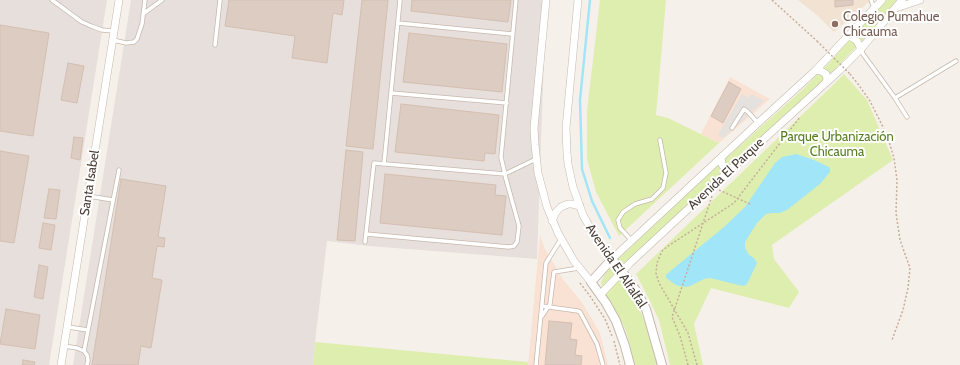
<!DOCTYPE html>
<meta charset="utf-8">
<style>
body{margin:0}
canvas{display:block;background:#f6f0ea}
</style>
<canvas width="960" height="365"></canvas>
<script>
const g = document.querySelector('canvas').getContext('2d');
g.lineJoin = 'round';
function fillPath(path, color) { g.fillStyle = color; g.fill(path, 'evenodd'); }
const toPath = rows => new Path2D(rows.map(r => 'M' + r).join(''));
function strokePath(path, color, width, dash) { g.strokeStyle = color; g.lineWidth = width; g.lineCap = dash ? 'butt' : 'round'; g.setLineDash(dash || []); g.stroke(path); }
function write(font, color, halo, rows, align = 'center') {
  g.font = font + ' Cabin,sans-serif'; g.lineWidth = 4; g.setLineDash([]); g.textBaseline = 'middle'; g.strokeStyle = halo; g.fillStyle = color; for (const [text, x, y, turn = 0] of rows) {
    g.save(); g.translate(x, y); g.rotate((+turn || 0) * Math.PI / 180); g.textAlign = isNaN(turn) ? turn : align; if (halo) g.strokeText(text, 0, 0); g.fillText(text, 0, 0); g.restore();
  }
}
fillPath(toPath([
 [730,77,770,99,719,143,701,134],
 [540,235,545,249,562,278,583,304,600,333,608,365,528,365]
]), '#f9e2d3');
fillPath(toPath([
 [0,0,107,0,49,365,0,365],
 [131,0,546,0,537,259,369,246,327,241,315,342,313,365,73,365]
]), '#e6dfdb');
fillPath(toPath([
 [798,0,871,0,834,32,818,16]
]), '#f1e2d2');
fillPath(toPath([
 [600,0,666,0,656,115,668,118,719,143,619,236,596,192,587,159,587,111],
 [886,0,897,0,865,38,834,70,625,268,621,279,629,288,642,315,650,337,657,365,634,365,629,341,624,326,602,288,601,282,604,276,612,265,704,178,801,91,828,64],
 [844,74,867,100,893,160,772,245,774,259,799,292,789,308,711,288,694,324,703,365,670,365,659,320,646,293,636,274,831,87],
 [315,342,528,362,528,365,313,365]
]), '#deeeaf');
fillPath(toPath([
 [742,94,749,98,751,94,764,101,723,138,718,135]
]), '#e4e1de');
fillPath(toPath([
 [796,154,814,160,829,167,830,169,830,172,820,184,787,210,780,213,772,213,766,214,757,223,745,242,745,248,749,255,754,258,757,263,748,282,746,285,743,286,710,278,704,279,690,286,685,287,676,285,666,278,666,275,668,273,724,227,745,207,775,163,782,157]
]), '#a1e6f8');
strokePath(toPath([
 [590,0,580,100,582,169,592,201,610,238]
]), '#a1e6f8', 2.5);
const building = toPath([
 [229,0,344,0,342,15,333,13,327,63,292,58,295,36,225,26,229,0],
 [362,0,388,0,373,149,346,146,362,0],
 [412,0,511,0,508,22,411,11,412,0],
 [835,0,853,0,853,5,835,7,835,0],
 [0,25,49,33,33,136,0,131,0,25],
 [409,33,507,44,502,92,403,82,409,33],
 [68,63,84,66,77,103,61,100,68,63],
 [729,82,741,89,723,123,711,116,729,82],
 [401,104,499,115,495,154,485,153,484,161,395,152,401,104],
 [74,137,83,138,80,160,71,158,74,137],
 [346,150,363,152,355,241,337,240,346,150],
 [0,151,29,156,14,243,0,241,0,151],
 [385,174,496,185,495,195,506,196,502,235,380,223,385,174],
 [121,179,166,186,158,237,165,238,164,247,157,246,152,278,162,280,151,348,141,346,138,365,92,365,121,179],
 [49,189,60,190,56,219,44,218,49,189],
 [43,223,55,225,51,250,39,248,43,223],
 [39,265,48,267,43,299,34,297,39,265],
 [6,309,40,315,35,349,0,344,6,309],
 [549,321,572,323,570,339,577,340,575,355,582,356,581,365,545,365,549,321],
 [23,360,35,362,34,365,22,365,23,360]
]);
fillPath(building, '#dcccc1');
strokePath(building, '#d5bfb0', 1);
const service = toPath([
 [52,0,82,22,91,26,102,30,114,31],
 [871,0,874,8],
 [143,14,162,0],
 [398,23,512,34],
 [113,40,126,43,134,42,137,39,142,24,145,0],
 [215,45,220,0],
 [861,49,863,54,895,98,907,117],
 [391,93,507,103],
 [895,98,956,61],
 [732,128,744,109,748,112,758,123],
 [384,164,400,0],
 [88,196,113,200],
 [366,234,509,247,514,246,517,242,519,226,506,179,501,157,516,0],
 [632,241,620,228,618,220,623,212,635,204,652,199,663,188,666,173,660,140],
 [365,242,374,163,505,174,536,159],
 [542,306,578,311,580,312,597,344,603,365],
 [542,316,550,304,554,272,579,268],
 [68,327,88,330],
 [64,346,77,348,84,351,87,355,88,360,87,365],
 [84,351,119,170],
 [536,365,546,263,561,239]
]);
const minor = toPath([
 [546,0,534,128,535,145,538,173,547,207,558,233,574,261,591,282],
 [578,0,566,128,567,153,568,164,573,187,583,215,597,240,612,259,758,123,816,70,882,0],
 [896,8,920,0],
 [849,36,855,39,857,41,861,49],
 [816,70,821,71,826,74,827,79,826,83],
 [721,158,722,164,723,166,728,169,731,169],
 [552,221,556,212,561,207,568,204,572,204,580,206],
 [600,295,630,263,743,158,840,70,861,49,902,0],
 [61,365,119,0]
]);
const tertiary = toPath([
 [630,365,625,346,616,321,606,303,591,282,612,259,630,282,637,292,646,309,662,365]
]);
strokePath(service, '#c6b9ae', 5);
strokePath(minor, '#c6b9ae', 8);
strokePath(tertiary, '#c6b9ae', 10);
strokePath(toPath([
 [772,0,817,41],
 [850,74,858,84,870,101,887,135,894,158,897,180,896,213,900,240,910,268,908,288,903,310,892,340],
 [719,190,750,204],
 [580,283,590,296,605,319,612,336],
 [614,341,620,365],
 [688,365,680,336,672,317,712,196],
 [697,365,688,333,659,283,656,273,657,263,662,251,668,246,734,203,800,117]
]), '#c6ae9b', 1.5, [2, 2]);
strokePath(service, '#fff', 3.5);
strokePath(minor, '#fff', 7);
strokePath(tertiary, '#fff', 8);
strokePath(toPath([
 [817,41,850,74]
]), '#c6ae9b', 1.5, [2, 2]);
for (const [x, y, r, color] of [
 [835,24,4,"#8d6e63"]
]) { const dot = new Path2D(); dot.arc(x, y, r, 0, 2 * Math.PI); g.fillStyle = color; g.fill(dot); strokePath(dot, '#fff', 1.5); }
write('13px', '#785e54', '#fff', [
 ["Colegio Pumahue",843,17],
 ["Chicauma",843,32]
], 'left');
write('13px', '#577e21', '#fff', [
 ["Parque Urbanización",837,137],
 ["Chicauma",837,152]
]);
write('13px', '#4b3f37', '#fff', [
 ["Avenida El Parque",726,174,-43],
 ["Santa Isabel",90,183,-81],
 ["Avenida El Alfalfal",616,266,56]
]);
</script>
